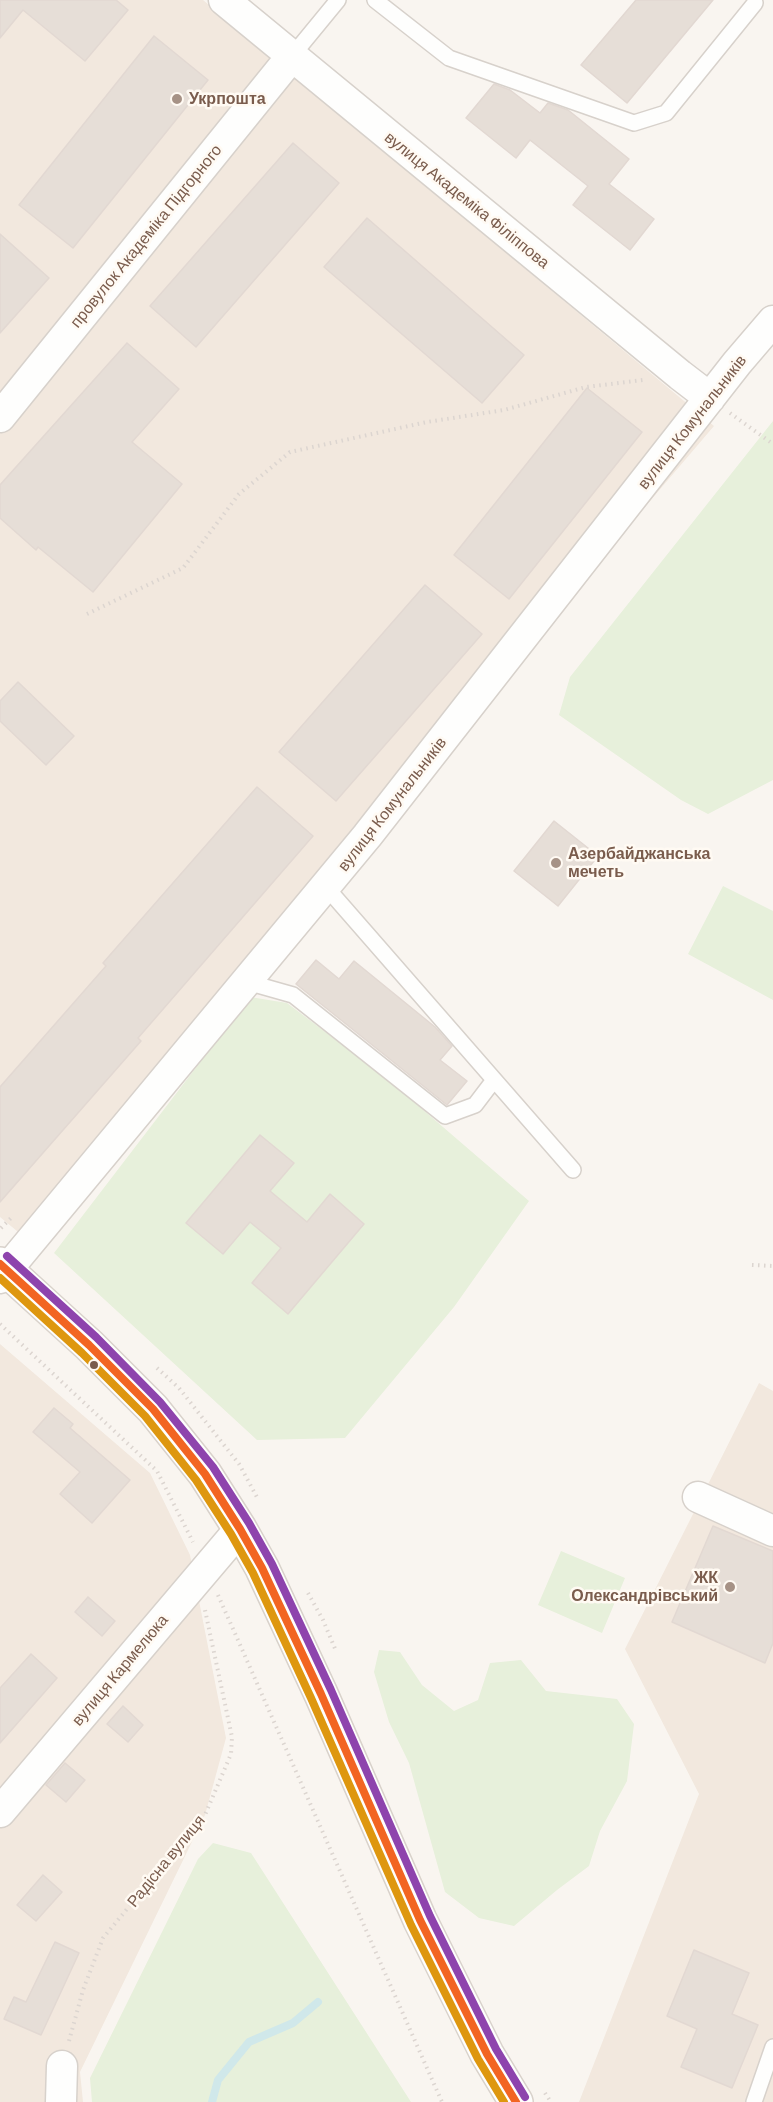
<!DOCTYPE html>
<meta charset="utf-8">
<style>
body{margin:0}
canvas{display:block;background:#f9f5f0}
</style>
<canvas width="773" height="2102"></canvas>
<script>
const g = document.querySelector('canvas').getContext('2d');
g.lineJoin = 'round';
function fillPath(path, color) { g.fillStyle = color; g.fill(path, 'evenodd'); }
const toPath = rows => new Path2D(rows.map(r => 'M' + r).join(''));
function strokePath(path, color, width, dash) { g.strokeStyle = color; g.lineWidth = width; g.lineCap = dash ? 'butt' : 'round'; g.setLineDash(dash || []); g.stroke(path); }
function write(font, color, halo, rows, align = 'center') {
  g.font = font + ' Barlow,sans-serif'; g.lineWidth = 5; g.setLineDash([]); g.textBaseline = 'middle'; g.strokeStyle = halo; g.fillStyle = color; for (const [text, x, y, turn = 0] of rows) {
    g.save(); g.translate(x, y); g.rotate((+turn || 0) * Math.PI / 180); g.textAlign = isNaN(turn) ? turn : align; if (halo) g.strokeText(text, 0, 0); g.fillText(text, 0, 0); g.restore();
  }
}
fillPath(toPath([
 [0,0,203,0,714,426,23,1236,0,1217],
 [0,1344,150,1473,190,1555,226,1738,205,1815,80,2072,83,2102,0,2102],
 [759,1383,773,1391,773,2102,579,2102,699,1794,625,1649]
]), '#f2e8de');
fillPath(toPath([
 [773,421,773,780,708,814,681,800,559,715,570,677],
 [723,886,773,911,773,1000,688,954],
 [250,997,287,1003,386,1078,529,1201,454,1307,345,1438,257,1440,54,1253],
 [561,1551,625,1578,602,1633,538,1605],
 [379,1650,400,1652,422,1685,454,1711,478,1700,490,1663,521,1660,546,1691,617,1699,634,1724,627,1781,600,1831,589,1866,557,1890,514,1926,479,1918,445,1892,409,1763,389,1722,374,1672],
 [213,1843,251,1853,411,2102,92,2102,90,2078,198,1859]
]), '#e7f0db');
strokePath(toPath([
 [212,2102,218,2080,249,2042,293,2023,318,2002]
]), '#d0e8ea', 8);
const building = toPath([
 [0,0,116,0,128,10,85,61,23,10,0,38,0,0],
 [636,0,713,0,627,103,581,65,636,0],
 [154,36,208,80,73,248,19,205,154,36],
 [494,84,510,90,540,113,548,103,568,110,629,159,609,184,654,219,630,250,573,205,588,186,530,140,516,158,466,118,494,84],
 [293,143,339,183,196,347,150,306,293,143],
 [367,218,524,355,482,403,324,267,367,218],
 [0,234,49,278,0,333,0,234],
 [127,343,179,389,132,442,182,484,93,592,38,547,36,550,0,518,0,485,127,343],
 [587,388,642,432,509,599,454,555,587,388],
 [425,585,482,634,336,801,279,752,425,585],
 [18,682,74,736,46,765,0,721,0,701,18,682],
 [257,787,313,836,138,1038,141,1041,0,1202,0,1087,106,966,103,963,257,787],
 [554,821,598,856,558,906,514,871,554,821],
 [316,960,339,979,354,961,435,1027,452,1046,440,1060,467,1081,447,1105,296,984,316,960],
 [260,1135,294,1163,270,1191,307,1222,330,1194,364,1224,288,1314,252,1283,281,1248,250,1222,223,1254,186,1223,260,1135],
 [54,1408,73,1424,70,1428,130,1480,92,1523,60,1494,80,1472,33,1432,54,1408],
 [713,1526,773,1551,773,1643,765,1663,672,1622,713,1526],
 [88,1597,115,1621,102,1636,75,1612,88,1597],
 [31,1654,57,1678,0,1743,0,1688,31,1654],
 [123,1706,143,1725,128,1742,107,1724,123,1706],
 [65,1763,85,1780,66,1802,46,1785,65,1763],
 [43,1875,62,1892,36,1921,17,1905,43,1875],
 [55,1942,79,1953,41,2035,4,2019,14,1997,26,2002,55,1942],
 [694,1950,749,1973,732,2014,758,2025,732,2088,681,2067,697,2029,667,2016,694,1950]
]);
fillPath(building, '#e6ded7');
strokePath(building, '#e2d8d2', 1.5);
const lane = toPath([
 [375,0,449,58,634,123,666,113,755,3],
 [292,56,338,0],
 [326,887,573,1170],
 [247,982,293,995,445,1116,475,1105,494,1080],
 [754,2102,773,2047]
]);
const street = toPath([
 [224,0,680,375,710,398],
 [0,417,292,56],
 [0,1278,367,836,737,363,773,321],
 [698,1497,773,1531],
 [0,1812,240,1529],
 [61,2102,62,2066]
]);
const secondary = toPath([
 [0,1264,89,1345,153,1409,205,1474,240,1529,262,1568,321,1694,420,1920,487,2054,516,2102]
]);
strokePath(lane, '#d7d1cb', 18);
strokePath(street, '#d7d1cb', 33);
strokePath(secondary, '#d9d2cb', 36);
strokePath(toPath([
 [730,413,773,444],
 [87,614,183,568,239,494,290,452,427,422,504,410,586,387,643,380],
 [1,1228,13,1216],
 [752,1265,773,1266],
 [0,1324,157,1471,193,1542],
 [157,1368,179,1388,239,1464,258,1499],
 [308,1593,323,1620,336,1651],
 [218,1595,442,2102],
 [69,2041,83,1990,103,1938,205,1815,231,1754,232,1737,205,1610],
 [545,2093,551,2102]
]), '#dcd5d0', 4, [1.5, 4.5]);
strokePath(lane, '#fefefd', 15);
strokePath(street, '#fefefd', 30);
strokePath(secondary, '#fefefd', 33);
strokePath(toPath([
 [0,1264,89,1345,153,1409,205,1474,240,1529,262,1568,321,1694,420,1920,487,2054,516,2102]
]), '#f26522', 8);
strokePath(toPath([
 [0,1278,82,1353,145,1416,196,1480,231,1534,253,1573,311,1698,411,1925,478,2059,504,2102]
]), '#de970f', 8);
strokePath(toPath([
 [7,1256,96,1337,160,1402,213,1467,249,1523,272,1564,331,1690,430,1916,496,2049,525,2097]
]), '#8e44ad', 8);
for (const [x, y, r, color] of [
 [177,99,6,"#a69286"],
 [556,863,6,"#a69286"],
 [94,1365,5,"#7a5c4d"],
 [730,1587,6,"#a69286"]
]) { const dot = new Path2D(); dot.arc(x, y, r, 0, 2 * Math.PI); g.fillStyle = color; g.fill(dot); strokePath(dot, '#fffaf3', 2); }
write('bold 16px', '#7a5c4d', '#fffaf3', [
 ["Укрпошта",189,99],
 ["Азербайджанська",568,854],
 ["мечеть",568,872],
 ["ЖК",718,1578,"right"],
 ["Олександрівський",718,1596,"right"]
], 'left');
write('16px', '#7a5c4d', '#fffaf3', [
 ["вулиця Академіка Філіппова",467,200,39],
 ["провулок Академіка Підгорного",146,236,-51],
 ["вулиця Комунальників",692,422,-52],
 ["вулиця Комунальників",392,804,-52],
 ["вулиця Кармелюка",120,1670,-50],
 ["Радісна вулиця",166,1861,-51]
]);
</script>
